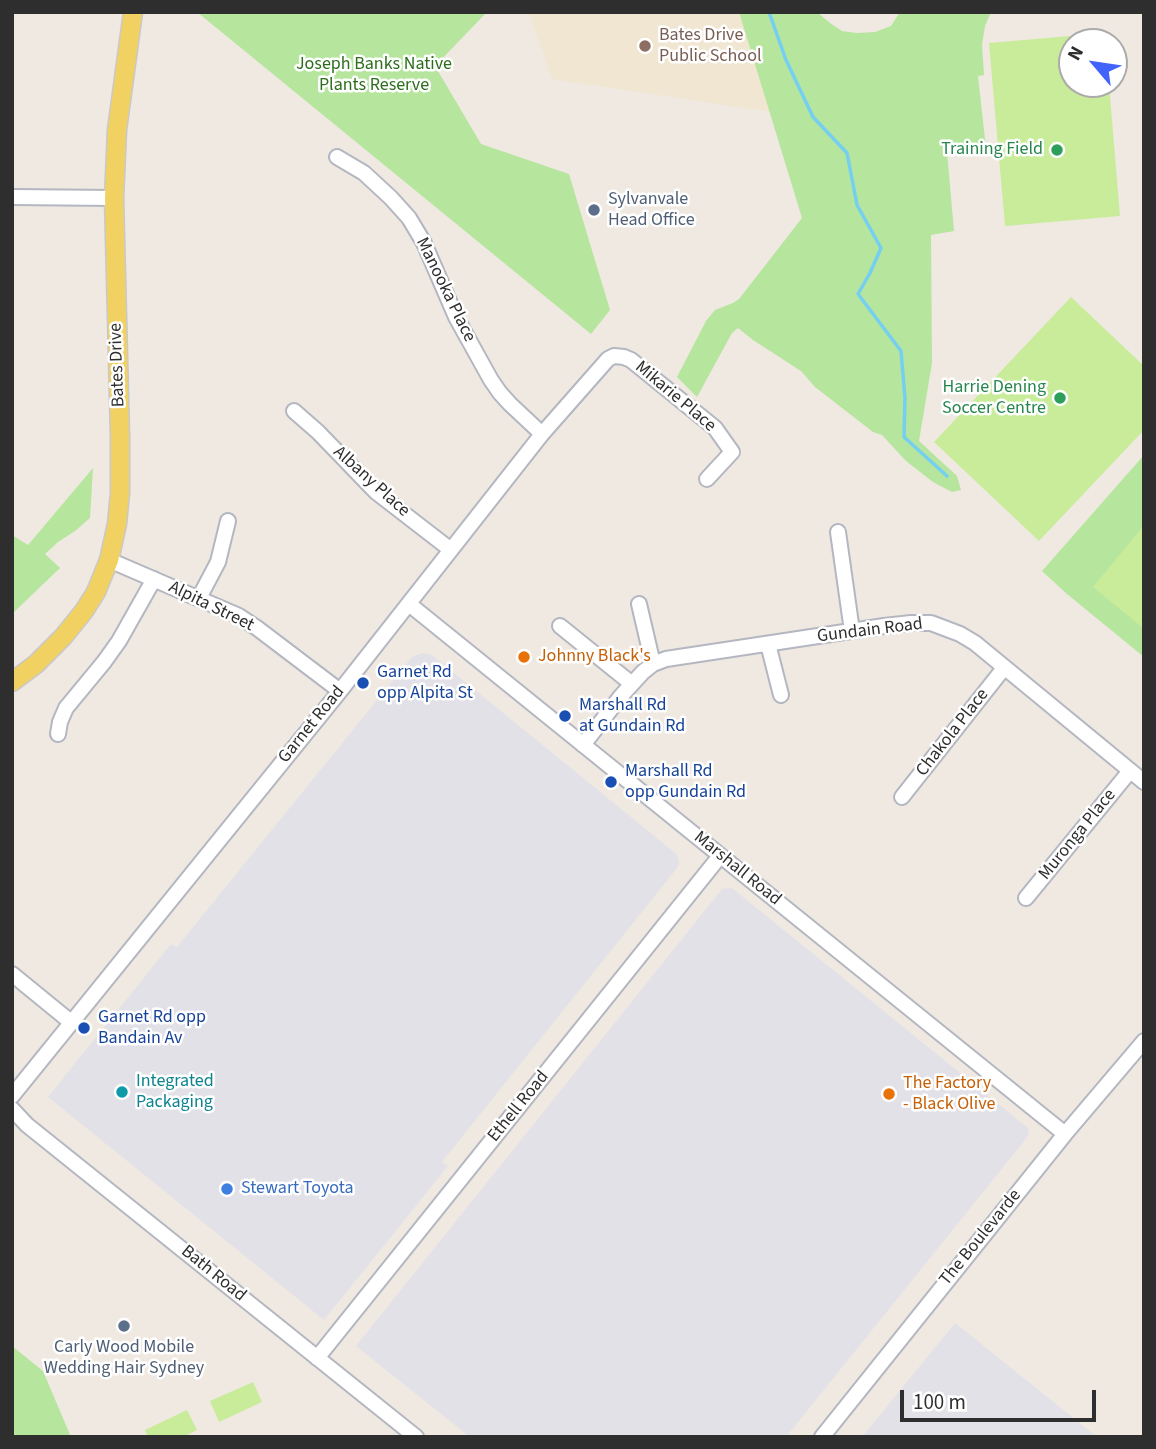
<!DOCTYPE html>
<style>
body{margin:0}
#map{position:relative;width:1156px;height:1449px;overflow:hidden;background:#efe9e1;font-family:"Source Sans 3",sans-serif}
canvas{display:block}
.frame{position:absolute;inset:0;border:14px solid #2e2e2e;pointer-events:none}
.north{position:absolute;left:1058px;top:28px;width:70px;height:70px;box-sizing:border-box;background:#fff;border:2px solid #ababab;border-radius:50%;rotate:299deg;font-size:19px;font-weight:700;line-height:28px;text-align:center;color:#2e2e2e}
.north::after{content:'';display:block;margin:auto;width:24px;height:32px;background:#4264fb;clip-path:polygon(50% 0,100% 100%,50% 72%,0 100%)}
.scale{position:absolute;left:900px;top:1390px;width:196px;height:32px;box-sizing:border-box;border:4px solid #2e2e2e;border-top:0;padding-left:9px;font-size:21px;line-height:24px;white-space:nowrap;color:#2e2e2e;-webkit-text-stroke:5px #fff;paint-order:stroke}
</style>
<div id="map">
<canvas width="1156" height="1449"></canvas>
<div class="frame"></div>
<div class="north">N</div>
<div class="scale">100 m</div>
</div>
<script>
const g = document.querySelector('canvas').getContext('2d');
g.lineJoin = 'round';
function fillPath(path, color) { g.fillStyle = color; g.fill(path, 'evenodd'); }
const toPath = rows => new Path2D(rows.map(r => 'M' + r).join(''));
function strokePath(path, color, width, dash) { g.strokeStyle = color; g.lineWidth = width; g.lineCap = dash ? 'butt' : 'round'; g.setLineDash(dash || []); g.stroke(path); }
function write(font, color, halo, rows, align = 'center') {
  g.font = font + ' "Source Sans 3",sans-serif'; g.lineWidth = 5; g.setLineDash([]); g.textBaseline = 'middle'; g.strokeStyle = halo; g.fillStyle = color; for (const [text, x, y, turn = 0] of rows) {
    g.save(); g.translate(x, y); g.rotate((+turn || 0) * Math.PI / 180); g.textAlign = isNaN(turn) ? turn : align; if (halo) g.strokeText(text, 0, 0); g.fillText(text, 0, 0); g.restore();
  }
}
fillPath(toPath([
 [422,653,432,655,674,852,678,856,679,864,677,868,442,1162,448,1166,324,1320,48,1097,171,944,177,947,412,657],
 [732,888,1028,1128,1029,1135,786,1437,470,1437,356,1346,722,889],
 [955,1323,969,1334,1097,1437,862,1437]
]), '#e3e1e8');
fillPath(toPath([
 [529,12,739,12,771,112,552,79]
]), '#f0e6d1');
fillPath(toPath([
 [197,12,487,12,435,66,481,144,569,174,610,310,591,334],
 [739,12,817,12,830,23,842,31,857,33,875,32,891,26,900,12,991,12,985,26,982,45,984,75,978,76,986,148,947,152,954,231,931,235,932,363,919,441,957,476,961,490,952,492,933,482,906,461,882,435,873,432,815,387,801,371,753,340,738,328,732,333,697,397,677,377,706,321,715,310,733,303,739,299,802,218],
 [1144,455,1144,657,1067,594,1042,571],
 [93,468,90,518,75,531,58,542,45,554,60,568,12,614,12,535,28,545],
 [12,1346,43,1371,71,1437,12,1437]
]), '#b6e59e');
fillPath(toPath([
 [1105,33,1105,42,1072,42,1072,84,1109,84,1120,216,1005,226,989,43],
 [1071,297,1144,366,1144,430,1039,541,934,442],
 [1144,525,1144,629,1093,587],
 [253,1382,262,1402,219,1422,210,1401],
 [187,1410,197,1430,183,1437,148,1437,145,1430]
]), '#c9ec9a');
strokePath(toPath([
 [769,12,786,60,813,117,847,153,857,205,881,248,870,273,858,294,901,351,905,398,904,437,947,476]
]), '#75cff0', 3.5);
const minor = toPath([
 [337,157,364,173,391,198,409,218,424,243,456,317,491,380,500,393,510,404,542,434],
 [12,197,114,198],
 [294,411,318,432,376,492,451,550],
 [838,532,852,631],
 [109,560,239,616,257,628,340,691],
 [199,598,218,562,228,521],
 [409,604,1065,1134],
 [639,604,653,664],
 [560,626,632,684],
 [768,644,781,695],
 [58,734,60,722,66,708,104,662,119,641,154,579],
 [583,745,621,696,643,672,653,664,666,659,884,626,911,623,931,623,960,634,975,643,1144,782],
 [902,797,1004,668],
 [1026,898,1130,771],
 [12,974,72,1023],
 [12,1096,340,691,542,434,608,359,614,356,624,357,631,360,715,428,732,452,707,479],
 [12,1109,27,1125,416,1437],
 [317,1358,720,856],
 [822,1437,1065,1134,1144,1041]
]);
const major = toPath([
 [12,682,36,664,63,637,84,611,96,592,109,560,117,524,120,493,120,436,114,198,117,130,133,12]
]);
strokePath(minor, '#b4b7c1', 18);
strokePath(major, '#c9c9c9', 21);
strokePath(minor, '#fff', 14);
strokePath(major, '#f2d163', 18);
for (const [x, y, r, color] of [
 [645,46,7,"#8d6e63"],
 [1057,150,7,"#2e9e5b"],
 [594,210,7,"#5c6f8a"],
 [1060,398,7,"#2e9e5b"],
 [524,657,7,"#e8710a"],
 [363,683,7,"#1a4fb4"],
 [565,716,7,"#1a4fb4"],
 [611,782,7,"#1a4fb4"],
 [84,1028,7,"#1a4fb4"],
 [122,1092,7,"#0f9aa8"],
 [889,1094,7,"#e8710a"],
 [227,1189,7,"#3f7fe0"],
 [124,1326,7,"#5c6f8a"]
]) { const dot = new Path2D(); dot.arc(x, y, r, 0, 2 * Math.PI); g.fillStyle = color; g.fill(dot); strokePath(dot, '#fff', 2.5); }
write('18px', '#785e54', '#fff', [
 ["Bates Drive",659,36],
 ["Public School",659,57]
], 'left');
write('18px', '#2c6e1b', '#fff', [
 ["Joseph Banks Native",374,65],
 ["Plants Reserve",374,86]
]);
write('18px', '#27864d', '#fff', [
 ["Training Field",1043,150],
 ["Harrie Dening",1046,388],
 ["Soccer Centre",1046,409]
], 'right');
write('18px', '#4e5e75', '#fff', [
 ["Sylvanvale",608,200],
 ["Head Office",608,221],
 ["Carly Wood Mobile",124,1348,"center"],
 ["Wedding Hair Sydney",124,1369,"center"]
], 'left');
write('18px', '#2e2e2e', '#fff', [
 ["Manooka Place",445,290,64],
 ["Bates Drive",118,365,-92],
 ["Mikarie Place",675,397,40],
 ["Albany Place",371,482,42],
 ["Alpita Street",211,607,26],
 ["Gundain Road",870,631,-7],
 ["Garnet Road",312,725,-51],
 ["Chakola Place",953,733,-52],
 ["Muronga Place",1078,835,-51],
 ["Marshall Road",737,869,39],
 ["Ethell Road",519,1107,-51],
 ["The Boulevarde",981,1238,-51],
 ["Bath Road",213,1274,39]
]);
write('18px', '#c56008', '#fff', [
 ["Johnny Black's",538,657],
 ["The Factory",903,1084],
 ["- Black Olive",903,1105]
], 'left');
write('18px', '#164399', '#fff', [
 ["Garnet Rd",377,673],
 ["opp Alpita St",377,694],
 ["Marshall Rd",579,706],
 ["at Gundain Rd",579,727],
 ["Marshall Rd",625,772],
 ["opp Gundain Rd",625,793],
 ["Garnet Rd opp",98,1018],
 ["Bandain Av",98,1039]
], 'left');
write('18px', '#0d838f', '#fff', [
 ["Integrated",136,1082],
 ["Packaging",136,1103]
], 'left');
write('18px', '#366cbe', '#fff', [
 ["Stewart Toyota",241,1189]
], 'left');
</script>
